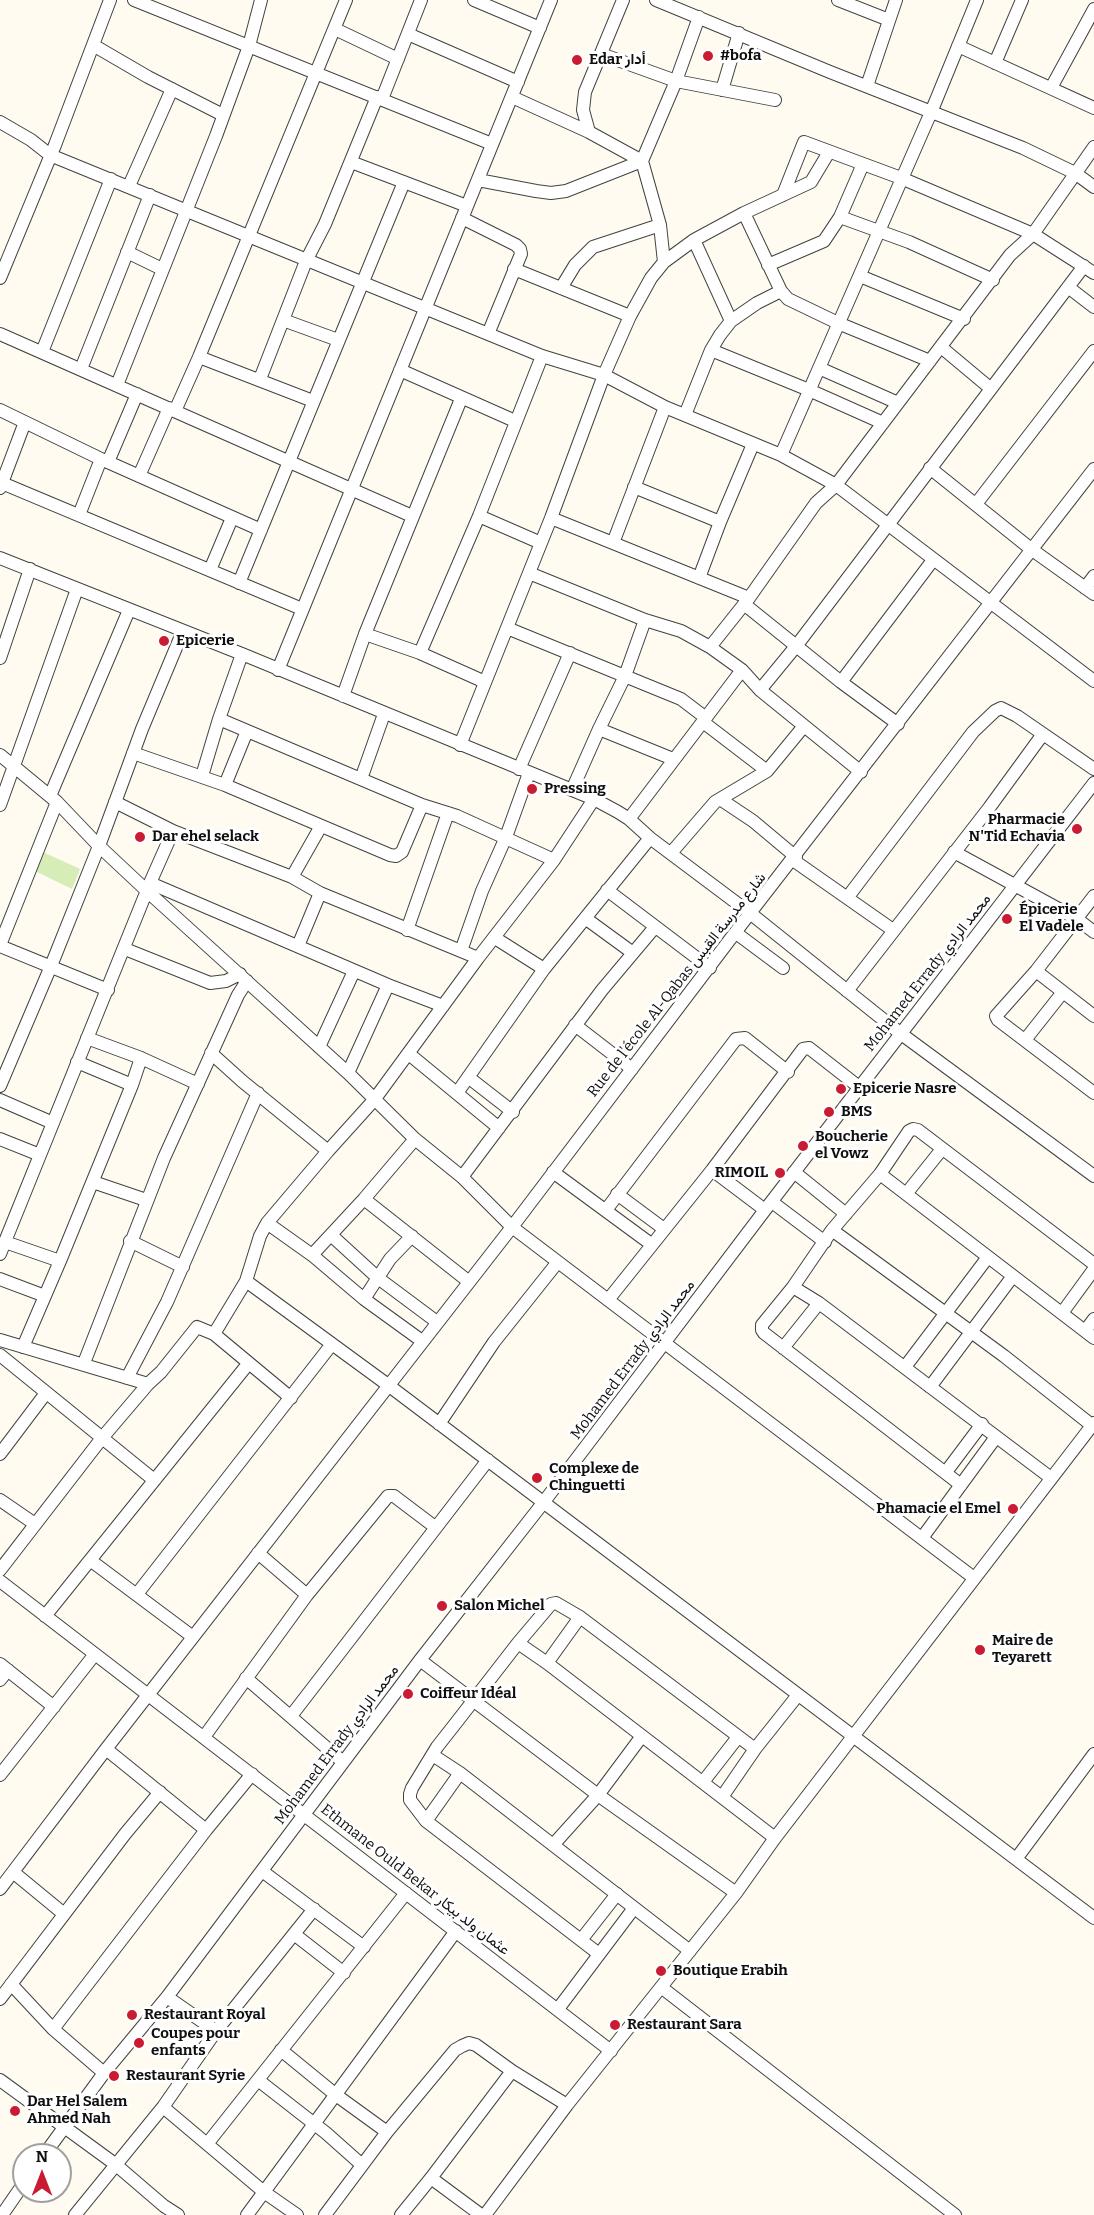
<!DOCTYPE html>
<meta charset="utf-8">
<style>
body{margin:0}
#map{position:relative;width:1094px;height:2215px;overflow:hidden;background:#fffbf1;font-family:Bitter,serif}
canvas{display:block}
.north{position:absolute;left:12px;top:2143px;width:60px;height:60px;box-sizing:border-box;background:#fff;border:2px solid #9f9f9f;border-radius:50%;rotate:0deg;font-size:16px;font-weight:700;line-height:24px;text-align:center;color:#0f0f0f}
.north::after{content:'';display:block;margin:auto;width:21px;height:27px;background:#c91c33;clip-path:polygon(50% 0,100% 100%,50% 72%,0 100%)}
</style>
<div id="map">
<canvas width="1094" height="2215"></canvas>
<div class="north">N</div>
</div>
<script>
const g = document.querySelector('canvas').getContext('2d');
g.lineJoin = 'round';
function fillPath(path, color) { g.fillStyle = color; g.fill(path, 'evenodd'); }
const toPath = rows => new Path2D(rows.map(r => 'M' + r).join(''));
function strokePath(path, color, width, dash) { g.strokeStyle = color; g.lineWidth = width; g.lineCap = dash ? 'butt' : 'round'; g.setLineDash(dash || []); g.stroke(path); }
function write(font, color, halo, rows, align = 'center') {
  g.font = font + ' Bitter,Vazirmatn,serif'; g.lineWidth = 6; g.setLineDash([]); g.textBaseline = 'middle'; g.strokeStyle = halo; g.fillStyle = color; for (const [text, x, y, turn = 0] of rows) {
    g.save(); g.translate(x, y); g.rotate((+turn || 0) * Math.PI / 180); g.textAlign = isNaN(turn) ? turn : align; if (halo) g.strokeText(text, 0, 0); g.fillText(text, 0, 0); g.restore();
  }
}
fillPath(toPath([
 [43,852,80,869,72,889,35,871]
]), '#d7edb7');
const minor = toPath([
 [134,0,492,144],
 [474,0,540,28],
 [656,0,830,72,1023,148,1075,173,1094,187],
 [838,0,889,20],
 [335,29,398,59],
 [408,34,518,82],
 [93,45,148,77,223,115],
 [958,46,1094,108],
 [601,54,676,81,775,100],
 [995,63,1022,0],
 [867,86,896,0],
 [1051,88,1094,9],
 [722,90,739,33],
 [512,97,589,132,642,161,676,81,699,17],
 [382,99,421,0],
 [0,122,31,140,50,155,542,356,604,375,665,407,781,455,836,485,816,503,749,598,710,647],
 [589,132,583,110,585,92,623,0],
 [1094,147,1033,234,1010,255,836,485,1094,681],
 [351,162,467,206],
 [478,180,536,191,551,193,566,191,642,161,660,225,664,262],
 [129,186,172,89],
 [783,195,804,142,901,178,1033,234,1094,273],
 [744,213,781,291],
 [840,217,909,242,993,280],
 [462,218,516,245,520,249,521,254,488,334],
 [694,240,731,321],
 [127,252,162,269],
 [768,265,824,241,840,217,863,164],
 [514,269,630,316],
 [860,276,964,319],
 [0,278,55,145,110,0],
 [1068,287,1094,307],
 [561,288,575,265,593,247,660,225],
 [283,320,338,340],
 [0,334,412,516],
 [941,347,990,388],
 [711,350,720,335,731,321,757,303,781,291,788,299,838,323,930,361],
 [42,352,111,179],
 [199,357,313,401],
 [819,368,898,403],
 [81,369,150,195],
 [400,370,515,421],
 [260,379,306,261,325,224,377,97],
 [117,385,216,136,249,46,261,0],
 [0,410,101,459,261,530],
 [175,411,199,357,346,0],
 [685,415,711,350,809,390,883,423],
 [781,455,932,110,977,0],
 [108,462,137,394],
 [930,468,1031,549,1094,594],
 [139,476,169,408],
 [2,483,25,422],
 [634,487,720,522],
 [0,488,2,483,302,609],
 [976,504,1094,351],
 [79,515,101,459],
 [479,516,541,543],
 [551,518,749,598],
 [613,543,665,407],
 [0,558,242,654,594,799,618,812,629,819,650,838,750,913,900,1033,1094,1176],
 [210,570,232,518],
 [529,573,645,620,681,631,710,647,742,670,760,690,861,772],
 [699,578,720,522,753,444],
 [239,583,404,182],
 [1085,588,1094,576],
 [744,604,841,682,898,724],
 [507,628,681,699,706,718],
 [365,634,420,653,485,682],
 [420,653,479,516,542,356],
 [0,658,30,569],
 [278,670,551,0],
 [841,682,933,560],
 [760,690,797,645,1084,266],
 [343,696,365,634,461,399],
 [219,719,422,805,457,816,554,860],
 [703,722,767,771],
 [599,729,673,759],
 [460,745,551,518,604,375,630,316,651,278,664,262,694,240,744,213,811,182,829,152],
 [133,753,225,785,390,855,396,856,402,852,422,805],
 [0,755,57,802,99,846,147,891,348,1073,415,1139,462,1177,512,1227,974,1578],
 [519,769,570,653],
 [202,776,219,719,242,654],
 [361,779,384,714],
 [225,785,247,731],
 [572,790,599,729,625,676,645,620],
 [50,796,129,610],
 [720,799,753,821,796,857],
 [115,802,173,831,292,877,320,893,478,958],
 [0,805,77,589],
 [629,819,742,670],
 [954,852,1077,919,1094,932],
 [671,853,715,802,767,771,804,726],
 [793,860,893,930],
 [292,877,321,826],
 [150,883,388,985,443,1006],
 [607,890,710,968],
 [1094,896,1036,971,996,1016,998,1020,1094,1093],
 [847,898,973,732,995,711,1001,708,1017,716,1094,769],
 [585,918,633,953],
 [407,930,448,813],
 [736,933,783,968],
 [495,938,544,969],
 [0,945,57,802],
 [0,946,108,990],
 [298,946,320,893],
 [125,949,210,983,226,981,240,974],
 [461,951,482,891,506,837,529,773],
 [1036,971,1094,1016],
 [847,991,989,808,1043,734],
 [575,1025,632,1069],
 [87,1038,141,1058,198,1084],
 [1025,1040,1063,992],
 [319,1047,354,971],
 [211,1053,242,1081,328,1151],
 [409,1054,499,1128],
 [348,1073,388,985],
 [468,1077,513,1112],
 [132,1085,141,1058],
 [0,1086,51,966,99,846,142,729,183,631],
 [457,1093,544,969,650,838],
 [0,1100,53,1123],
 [0,1139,40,1155],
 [712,1170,765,1210],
 [553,1172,651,1244],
 [794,1172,846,1214],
 [880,1174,1094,1338],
 [462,1177,602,990,655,927],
 [93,1182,146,1200],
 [617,1194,664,1229],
 [906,1194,942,1149],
 [364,1199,468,1281],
 [772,1202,825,1242],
 [606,1210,736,1039,745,1038,788,1072],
 [267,1223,312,1255,364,1299,422,1341],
 [832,1230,1004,1356,1094,1427],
 [331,1235,378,1278,437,1322],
 [130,1241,183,1267],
 [5,1242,60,1261,132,1085,77,1062],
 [0,1254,150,883,173,831],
 [312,1255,364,1199,415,1139],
 [0,1279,45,1296],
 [246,1281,388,1385,1094,1918],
 [793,1287,819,1303,1051,1478],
 [364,1299,390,1259,412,1236],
 [608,1300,712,1170,803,1049,809,1048,859,1087],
 [1062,1313,1094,1269],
 [1085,1331,1094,1319],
 [214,1334,246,1281,260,1236,267,1223,328,1151,374,1100,478,958,554,860,594,799],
 [0,1340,148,1384],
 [23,1347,60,1261],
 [783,1348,819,1303],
 [0,1355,154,1480],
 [84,1363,164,1158,238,995,247,981],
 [905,1367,988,1257],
 [127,1378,167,1302,258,1093],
 [930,1387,1013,1276],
 [439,1424,494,1342,557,1263],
 [0,1454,46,1393],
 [946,1472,982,1424],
 [961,1485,764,1333,762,1330,762,1325,793,1287,832,1230,880,1174,909,1131,913,1129,918,1130,1094,1264],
 [0,1500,35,1524],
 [922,1538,996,1437],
 [258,1553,307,1595],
 [90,1560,193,1637],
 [0,1570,102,1438,148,1384,161,1372,197,1327,214,1334,291,1398],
 [0,1581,611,2051],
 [137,1594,332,1344],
 [45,1616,248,1364],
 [518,1643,547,1663,775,1838],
 [420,1660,598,1795,736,1893],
 [547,1663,580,1617],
 [0,1664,54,1707],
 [246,1678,343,1762],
 [0,1680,8,1670],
 [291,1716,488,1460],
 [204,1737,307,1595,388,1496,394,1496,435,1527],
 [106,1749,206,1830],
 [434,1756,460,1773,690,1951],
 [0,1775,95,1654],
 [703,1782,738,1737],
 [722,1797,755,1749,798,1695],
 [426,1821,460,1773],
 [553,1845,598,1795,642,1736],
 [1016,1859,1094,1754],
 [262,1871,364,1947],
 [13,1872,64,1914],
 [0,1889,106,1749,512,1227,750,913,1094,469],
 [294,1934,344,1973],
 [581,1940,617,1894],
 [599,1954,426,1821,410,1800,410,1794,412,1788,437,1747,459,1719,518,1643,551,1604,556,1603,580,1617,755,1749],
 [11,1984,53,2029,104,2073],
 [661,1987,955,2215],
 [167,1997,216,2031],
 [0,1999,125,1834,160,1792],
 [558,2009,634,1908],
 [53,2029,206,1830,252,1774],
 [281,2050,336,2095,387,2132],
 [0,2080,115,2164,164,2206,178,2215],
 [258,2080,326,2133,362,2165],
 [163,2107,264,2192,297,2215],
 [207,2144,406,1893],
 [44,2155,104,2073,167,1997,420,1660,543,1503,765,1210,1094,783],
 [431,2178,481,2215],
 [2,2215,24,2183],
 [75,2215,163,2107,216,2031,314,1909],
 [247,2215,456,1931],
 [325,2215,387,2132,455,2050,462,2046,469,2043,476,2045,512,2071,567,2105],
 [401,2215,431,2178,512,2071],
 [485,2215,567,2105,736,1893,775,1838,1094,1423]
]);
strokePath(minor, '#424242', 14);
strokePath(minor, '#fff', 12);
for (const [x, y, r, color] of [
 [708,56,6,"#c91c33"],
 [577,60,6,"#c91c33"],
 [164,641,6,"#c91c33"],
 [532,789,6,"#c91c33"],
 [1077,829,6,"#c91c33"],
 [140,837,6,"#c91c33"],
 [1007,919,6,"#c91c33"],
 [841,1089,6,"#c91c33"],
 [829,1112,6,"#c91c33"],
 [803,1146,6,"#c91c33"],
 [780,1173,6,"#c91c33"],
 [537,1478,6,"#c91c33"],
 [1013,1509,6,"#c91c33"],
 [442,1606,6,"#c91c33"],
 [980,1650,6,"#c91c33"],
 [408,1694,6,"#c91c33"],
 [661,1971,6,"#c91c33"],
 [132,2015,6,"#c91c33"],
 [615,2025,6,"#c91c33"],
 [139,2043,6,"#c91c33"],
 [114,2076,6,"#c91c33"],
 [15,2111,6,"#c91c33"]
]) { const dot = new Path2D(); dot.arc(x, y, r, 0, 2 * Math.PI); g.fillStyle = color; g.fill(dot); strokePath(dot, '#fff', 2); }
write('bold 15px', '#0f0f0f', '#fff', [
 ["#bofa",720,56],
 ["Edar أدار",589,60],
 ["Epicerie",176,641],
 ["Pressing",544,789],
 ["Pharmacie",1065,820,"right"],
 ["N'Tid Echavia",1065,837,"right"],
 ["Dar ehel selack",152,837],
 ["Épicerie",1019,910],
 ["El Vadele",1019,927],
 ["Epicerie Nasre",853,1089],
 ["BMS",841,1112],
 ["Boucherie",815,1137],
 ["el Vowz",815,1154],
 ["RIMOIL",768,1173,"right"],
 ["Complexe de",549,1469],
 ["Chinguetti",549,1486],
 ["Phamacie el Emel",1001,1509,"right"],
 ["Salon Michel",454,1606],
 ["Maire de",992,1641],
 ["Teyarett",992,1658],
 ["Coiffeur Idéal",420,1694],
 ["Boutique Erabih",673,1971],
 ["Restaurant Royal",144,2015],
 ["Restaurant Sara",627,2025],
 ["Coupes pour",151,2034],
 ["enfants",151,2051],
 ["Restaurant Syrie",126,2076],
 ["Dar Hel Salem",27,2102],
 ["Ahmed Nah",27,2119]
], 'left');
write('15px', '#0f0f0f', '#fff', [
 ["Mohamed Errady محمد الرادي",928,973,-52],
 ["Rue de l'école Al-Qabas شارع مدرسة القبس",677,985,-52],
 ["Mohamed Errady محمد الرادي",633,1360,-53],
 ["Mohamed Errady محمد الرادي",337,1745,-53],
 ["Ethmane Ould Bekar عثمان ولد بيكار",415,1880,38]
]);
</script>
